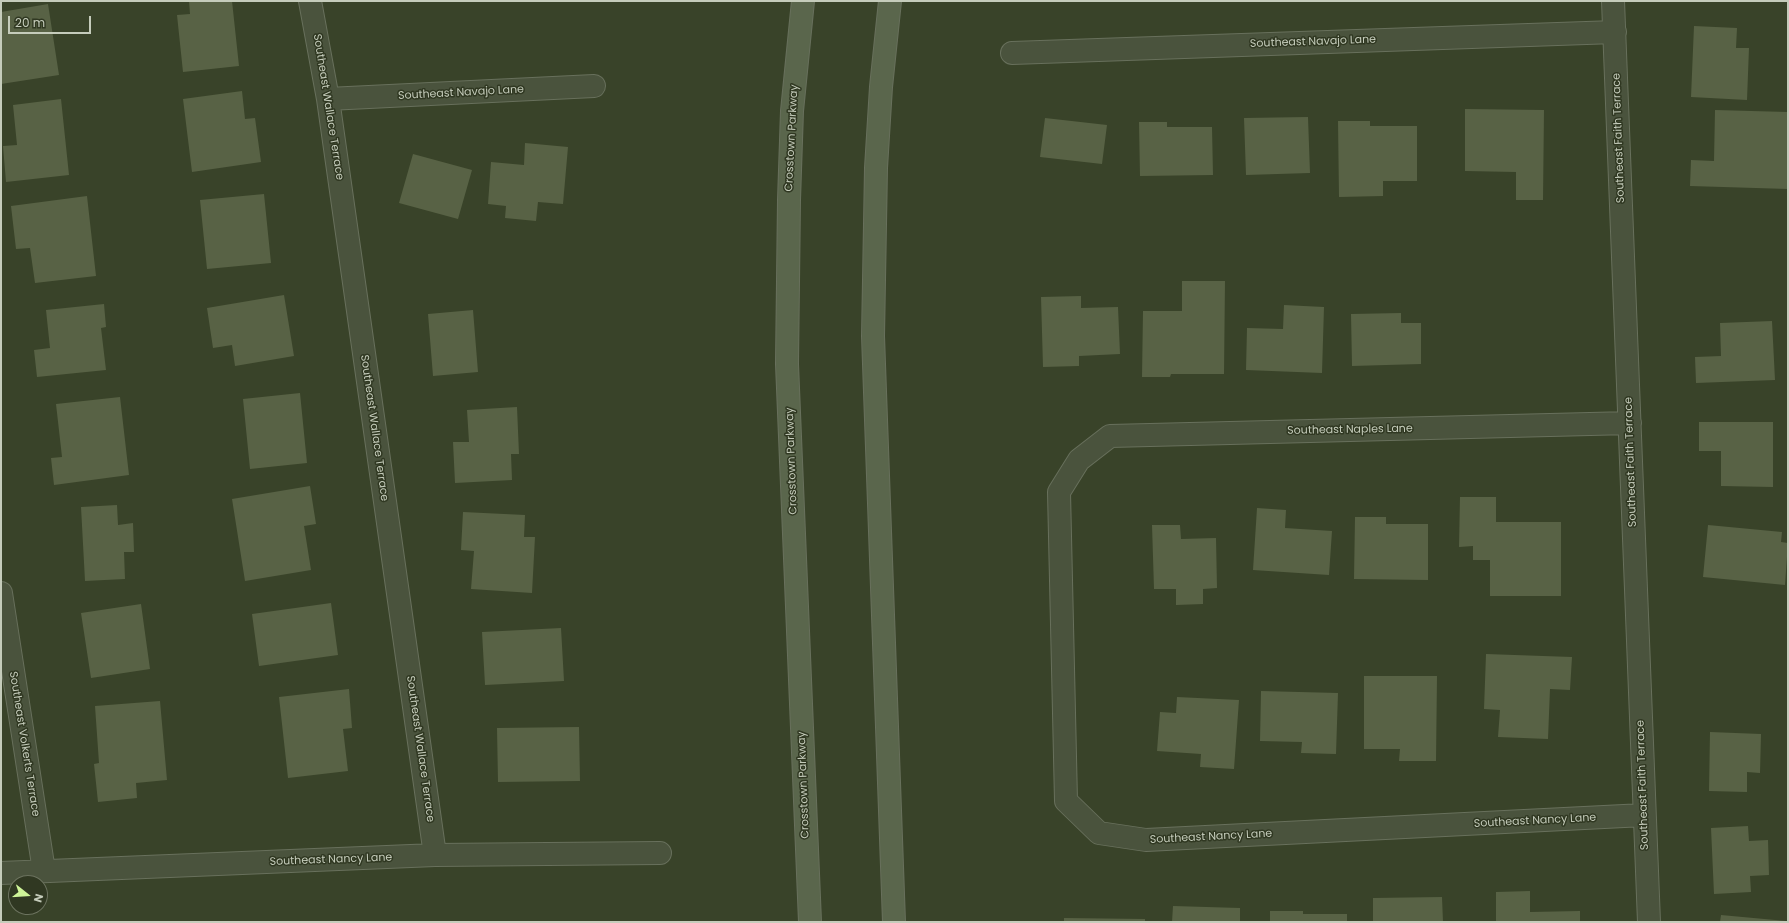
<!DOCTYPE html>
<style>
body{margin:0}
#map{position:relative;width:1789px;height:923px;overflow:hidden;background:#394329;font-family:Poppins,sans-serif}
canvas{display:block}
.frame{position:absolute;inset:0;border:2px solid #c5ccbb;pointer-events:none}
.north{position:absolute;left:8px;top:875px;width:40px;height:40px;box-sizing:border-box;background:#303822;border:1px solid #6c735f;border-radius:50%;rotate:107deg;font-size:11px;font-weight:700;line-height:16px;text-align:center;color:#c5ccbb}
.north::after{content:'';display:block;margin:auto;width:14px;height:18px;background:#cef498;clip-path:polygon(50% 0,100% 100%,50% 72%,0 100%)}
.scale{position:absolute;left:8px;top:16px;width:83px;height:18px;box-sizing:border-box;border:2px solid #c5ccbb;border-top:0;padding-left:5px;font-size:12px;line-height:14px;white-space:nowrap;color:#c5ccbb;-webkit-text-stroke:3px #303822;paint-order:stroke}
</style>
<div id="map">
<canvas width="1789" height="923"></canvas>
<div class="frame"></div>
<div class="north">N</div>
<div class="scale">20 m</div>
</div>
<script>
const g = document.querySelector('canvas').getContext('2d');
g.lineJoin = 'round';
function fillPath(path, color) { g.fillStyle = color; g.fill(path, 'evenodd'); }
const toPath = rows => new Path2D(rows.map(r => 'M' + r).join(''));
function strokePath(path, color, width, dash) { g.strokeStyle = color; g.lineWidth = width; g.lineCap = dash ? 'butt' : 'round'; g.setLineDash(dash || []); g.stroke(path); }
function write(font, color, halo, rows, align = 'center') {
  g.font = font + ' Poppins,sans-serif'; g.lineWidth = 3; g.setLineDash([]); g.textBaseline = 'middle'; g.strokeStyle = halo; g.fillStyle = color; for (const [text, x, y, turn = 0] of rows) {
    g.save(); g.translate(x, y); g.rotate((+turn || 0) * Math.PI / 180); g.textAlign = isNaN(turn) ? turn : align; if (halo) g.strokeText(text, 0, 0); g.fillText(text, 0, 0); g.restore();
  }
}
fillPath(toPath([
 [189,1,232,1,239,66,183,72,177,15,190,14],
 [48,4,59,75,1,84,1,12],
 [1694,26,1737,28,1736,48,1749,48,1747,100,1691,97],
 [242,91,245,119,255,118,261,162,192,172,183,99],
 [61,99,69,175,6,182,3,146,17,145,13,105],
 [1465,109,1544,110,1543,200,1516,200,1516,172,1465,171],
 [1715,110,1788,112,1788,189,1690,186,1691,160,1714,161],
 [1308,117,1310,173,1246,175,1244,118],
 [1045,118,1107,125,1102,164,1040,157],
 [1338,121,1370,121,1370,126,1417,126,1417,181,1383,181,1383,196,1339,197],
 [1139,122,1167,122,1167,127,1212,127,1213,175,1140,176],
 [525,143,568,147,563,204,538,202,536,221,505,218,506,206,488,204,491,162,524,165],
 [413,154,472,170,458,219,399,203],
 [264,194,271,263,207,269,200,200],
 [87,196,96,276,35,283,30,248,16,249,11,206],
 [1182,281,1225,281,1224,374,1171,374,1170,377,1142,377,1143,311,1182,311],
 [284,295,294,356,235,366,232,345,213,348,207,308],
 [1081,296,1081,308,1118,307,1120,354,1079,356,1079,366,1043,367,1041,297],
 [104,304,106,327,101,328,106,370,37,377,34,350,50,348,46,310],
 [1284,305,1324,307,1322,373,1246,370,1247,328,1283,329],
 [473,310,478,372,433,376,428,314],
 [1401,313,1401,323,1421,323,1421,364,1352,366,1351,314],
 [1772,321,1775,380,1696,383,1695,357,1721,356,1720,323],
 [300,393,307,463,250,469,243,399],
 [120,397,129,475,54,485,51,458,62,457,56,404],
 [517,407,519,454,511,454,512,480,455,483,453,442,469,442,467,410],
 [1699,422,1773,422,1773,487,1721,486,1721,451,1699,451],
 [310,486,316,524,304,526,311,570,245,581,232,499],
 [1460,497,1496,497,1496,522,1561,522,1561,596,1490,596,1490,560,1473,560,1473,546,1459,547],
 [117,505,118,525,133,523,134,552,124,552,125,579,85,581,81,507],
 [1257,508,1286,510,1285,528,1332,531,1329,575,1253,570],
 [463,512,525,515,524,537,535,537,532,593,471,589,474,551,461,550],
 [1355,517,1386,517,1386,524,1428,524,1428,580,1354,579],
 [1152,525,1180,525,1181,539,1216,538,1217,588,1203,589,1203,604,1176,605,1176,589,1154,589],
 [1708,525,1782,532,1781,542,1788,543,1785,585,1703,577],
 [331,603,338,655,259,666,252,614],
 [141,604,150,669,91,678,81,613],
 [561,628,564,681,485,685,482,632],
 [1486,654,1572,657,1570,690,1550,689,1548,739,1498,737,1500,710,1484,709],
 [1364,676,1437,676,1436,761,1399,761,1400,749,1364,749],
 [349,689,352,728,343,729,348,771,288,778,279,697],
 [1261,691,1338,693,1336,754,1301,753,1302,742,1260,741],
 [1177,697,1239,700,1234,769,1200,767,1201,754,1157,751,1160,712,1176,713],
 [160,701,167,780,136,783,137,798,98,802,94,764,99,763,95,706],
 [579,727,580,781,498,782,497,728],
 [1710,732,1761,734,1760,773,1747,772,1747,792,1709,791],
 [1748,826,1749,841,1768,840,1769,875,1750,876,1751,892,1714,894,1711,828],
 [1530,891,1530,912,1580,911,1580,922,1496,922,1496,892],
 [1442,897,1443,922,1373,922,1373,898],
 [1173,906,1240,908,1240,922,1172,922],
 [1270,911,1303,911,1303,914,1347,914,1347,922,1270,922],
 [1721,915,1786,921,1786,922,1720,922],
 [1064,918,1145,919,1145,922,1064,922]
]), '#586245');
const street = toPath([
 [310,1,328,99,435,855],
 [1613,1,1649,922],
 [1012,53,1615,32],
 [328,99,594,86],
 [1630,423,1110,436,1079,460,1059,492,1066,801,1099,833,1146,840,1644,815],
 [1,593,44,871],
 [1,873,435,855,660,853]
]);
const secondary = toPath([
 [803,1,792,111,789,200,787,364,810,922],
 [890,1,881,87,876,168,873,336,894,922]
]);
strokePath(street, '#68705c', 24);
strokePath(secondary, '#68705c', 24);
strokePath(street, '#4a533d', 22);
strokePath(secondary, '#5a664c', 22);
write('11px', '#c5ccbb', '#303822', [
 ["Southeast Navajo Lane",1313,42,-2],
 ["Southeast Navajo Lane",461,93,-3],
 ["Southeast Wallace Terrace",328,107,81],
 ["Crosstown Parkway",792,138,-87],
 ["Southeast Faith Terrace",1619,138,-92],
 ["Southeast Wallace Terrace",374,428,82],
 ["Southeast Naples Lane",1350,430,-1],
 ["Crosstown Parkway",792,461,-92],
 ["Southeast Faith Terrace",1631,462,-92],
 ["Southeast Volkerts Terrace",24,744,81],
 ["Southeast Wallace Terrace",420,749,82],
 ["Crosstown Parkway",804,785,-92],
 ["Southeast Faith Terrace",1643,785,-92],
 ["Southeast Nancy Lane",1535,821,-3],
 ["Southeast Nancy Lane",1211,837,-3],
 ["Southeast Nancy Lane",331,860,-2]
]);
</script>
